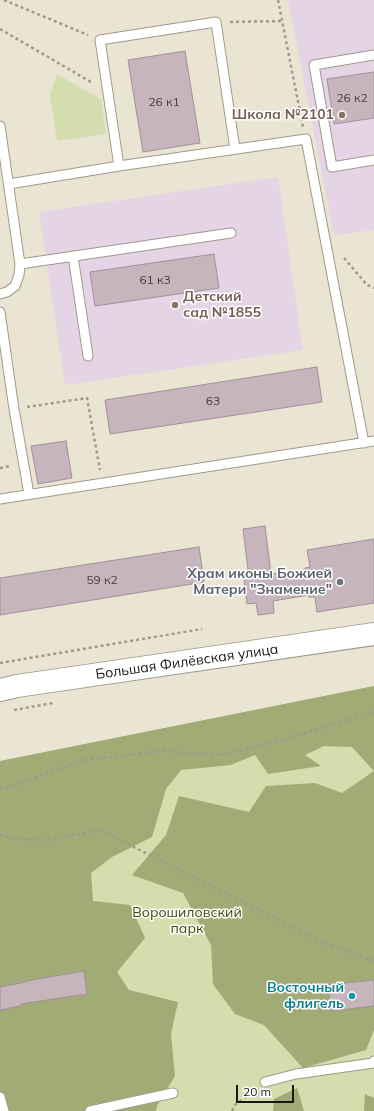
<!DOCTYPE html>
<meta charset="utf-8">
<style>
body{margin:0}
#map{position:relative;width:374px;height:1111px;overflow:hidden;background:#eae4d3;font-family:Mulish,sans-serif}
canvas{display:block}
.scale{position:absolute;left:236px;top:1085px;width:58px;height:18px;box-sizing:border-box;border:2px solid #191711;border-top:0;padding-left:5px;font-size:12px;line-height:14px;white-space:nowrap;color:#191711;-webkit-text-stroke:3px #fff;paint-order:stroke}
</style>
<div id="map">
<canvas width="374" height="1111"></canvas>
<div class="scale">20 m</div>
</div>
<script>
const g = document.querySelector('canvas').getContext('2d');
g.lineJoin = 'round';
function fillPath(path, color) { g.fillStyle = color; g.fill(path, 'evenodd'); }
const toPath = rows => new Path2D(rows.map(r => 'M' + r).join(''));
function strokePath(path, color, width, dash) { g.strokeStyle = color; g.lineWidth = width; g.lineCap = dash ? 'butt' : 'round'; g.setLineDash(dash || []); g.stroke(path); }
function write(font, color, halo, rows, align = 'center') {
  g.font = font + ' Mulish,sans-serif'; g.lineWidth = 3; g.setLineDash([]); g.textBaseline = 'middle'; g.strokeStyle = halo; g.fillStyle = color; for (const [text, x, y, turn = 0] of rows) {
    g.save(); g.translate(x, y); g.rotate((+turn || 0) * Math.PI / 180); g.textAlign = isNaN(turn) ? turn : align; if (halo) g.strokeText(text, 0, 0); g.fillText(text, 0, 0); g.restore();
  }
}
fillPath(toPath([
 [288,0,374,0,374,230,334,235],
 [278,177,303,350,65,385,39,212]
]), '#e5d4e6');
fillPath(toPath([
 [57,74,101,99,106,134,57,141,50,95],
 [374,686,374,1111,0,1111,0,761]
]), '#d3ddad');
fillPath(toPath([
 [374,686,374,1030,366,1050,303,1068,264,1025,235,1014,213,984,211,945,183,893,132,875,166,835,179,796,249,812,266,786,315,783,342,793,374,771,352,747,324,746,305,755,321,766,268,774,255,755,231,765,181,770,166,789,152,837,112,857,91,873,93,901,130,905,145,938,117,972,129,990,178,1002,171,1034,175,1076,157,1106,156,1111,0,1111,0,761],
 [297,1088,304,1111,273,1111,274,1099],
 [365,1094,374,1098,374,1111,364,1111]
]), '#a1ab75');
const building = toPath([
 [185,51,200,143,143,152,128,60,185,51],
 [374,72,374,118,334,124,327,79,374,72],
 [214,254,219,288,95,306,90,272,214,254],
 [317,367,322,402,110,434,105,400,317,367],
 [66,441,72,478,38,484,31,446,66,441],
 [265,526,271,574,305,570,305,568,310,567,307,550,374,539,374,603,317,612,315,597,309,597,309,595,273,601,274,613,258,615,256,603,247,604,244,578,249,578,243,529,265,526],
 [199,547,204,582,0,615,0,578,199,547],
 [84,971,87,994,21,1004,21,1006,0,1010,0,987,26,982,26,981,84,971],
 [374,980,374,1006,331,1011,328,985,374,980]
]);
fillPath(building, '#c7b5be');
strokePath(building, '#a19098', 1);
const service = toPath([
 [374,55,314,65,332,167,374,160],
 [0,126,20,264,19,275,15,286,7,292,0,294],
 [119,166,100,40,216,22,235,149],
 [9,184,119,166,306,139,364,443],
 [73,256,88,356],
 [20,264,231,233],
 [0,312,14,409,29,494],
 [0,499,374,441],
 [265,1082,296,1074,373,1063,374,1061],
 [0,1097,4,1111],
 [90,1111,173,1093]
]);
const tertiary = toPath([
 [0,690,17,686,374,634]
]);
strokePath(service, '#9f9a89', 11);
strokePath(tertiary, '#9f9a89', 24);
strokePath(toPath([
 [4,0,88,35],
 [278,0,303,127],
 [230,22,282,21],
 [0,29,91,82],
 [344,258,367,285,374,288],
 [27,407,87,398,100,470],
 [0,468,10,466],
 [0,663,202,629],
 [14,710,53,703],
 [0,788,7,788,83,760,164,751,221,755,282,740,374,712],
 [0,835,15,839,48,840,100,830,324,943,372,960,374,960],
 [232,1111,235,1105,255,1090]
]), '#9f9a8d', 2.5, [3, 3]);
strokePath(service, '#fff', 9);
strokePath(tertiary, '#fff', 22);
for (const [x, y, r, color] of [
 [342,115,4,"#8d6e63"],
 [175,305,4,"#8d6e63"],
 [340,582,4,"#6b7280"],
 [352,996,4,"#0f9aa8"]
]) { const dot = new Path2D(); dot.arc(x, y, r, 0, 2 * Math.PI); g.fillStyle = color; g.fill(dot); strokePath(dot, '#fff', 1.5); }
write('12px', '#443e3c', null, [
 ["26 к2",352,98],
 ["26 к1",164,102],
 ["61 к3",155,280],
 ["63",213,401],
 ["59 к2",102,580]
]);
write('bold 14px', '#785e54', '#fff', [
 ["Школа №2101",334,115],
 ["Детский",183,297,"left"],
 ["сад №1855",183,313,"left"]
], 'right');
write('bold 14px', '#5b616d', '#fff', [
 ["Храм иконы Божией",332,574],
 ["Матери \"Знамение\"",332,590]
], 'right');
write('14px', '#191711', '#fff', [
 ["Большая Филёвская улица",187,662,-8]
]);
write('14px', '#3f4706', '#fff', [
 ["Ворошиловский",187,913],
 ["парк",187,929]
]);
write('bold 14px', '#0d838f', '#fff', [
 ["Восточный",344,988],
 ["флигель",344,1004]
], 'right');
</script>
